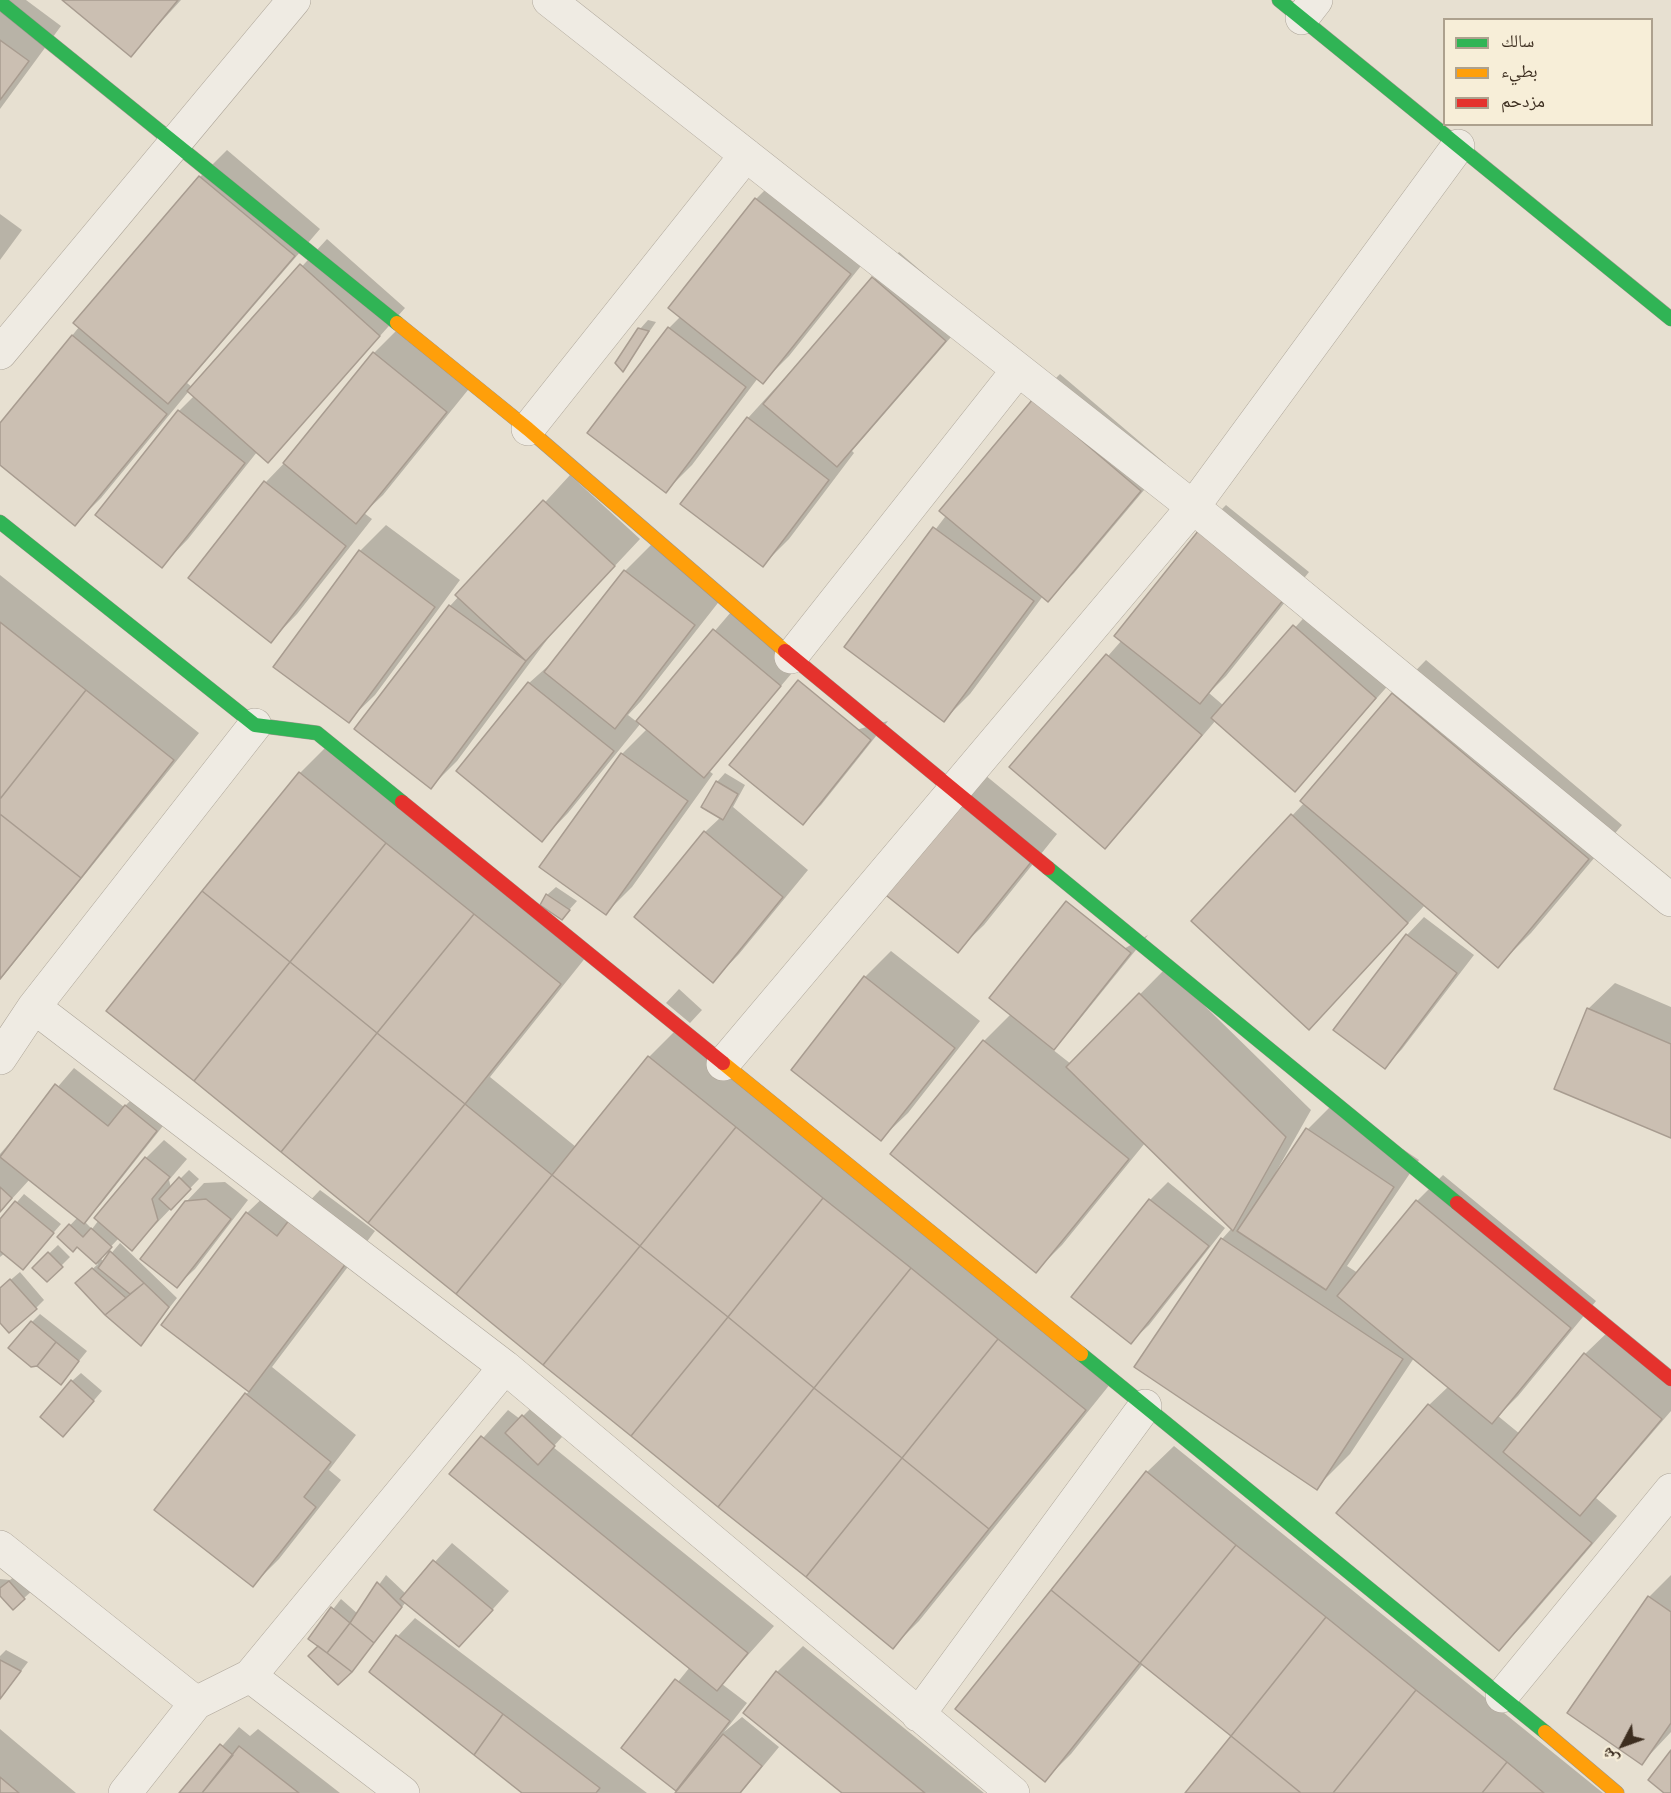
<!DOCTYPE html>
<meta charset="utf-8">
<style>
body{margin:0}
#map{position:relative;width:1671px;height:1793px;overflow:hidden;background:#e7e0d1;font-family:"Playfair Display","Noto Naskh Arabic",serif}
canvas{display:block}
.legend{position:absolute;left:1443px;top:18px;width:210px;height:108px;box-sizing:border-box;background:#f7eed8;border:2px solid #ada18e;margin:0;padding:8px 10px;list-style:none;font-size:18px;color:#3d2e20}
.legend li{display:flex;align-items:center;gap:12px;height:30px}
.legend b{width:30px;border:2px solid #ada18e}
.north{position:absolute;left:1593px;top:1715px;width:60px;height:60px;-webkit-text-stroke:4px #f7eed8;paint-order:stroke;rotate:229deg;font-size:16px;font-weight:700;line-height:24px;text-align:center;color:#3d2e20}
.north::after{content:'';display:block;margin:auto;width:21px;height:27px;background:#3d2e20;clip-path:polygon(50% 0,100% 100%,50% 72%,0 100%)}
</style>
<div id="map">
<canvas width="1671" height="1793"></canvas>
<ul class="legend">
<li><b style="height:8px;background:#30b455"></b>سالك</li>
<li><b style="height:8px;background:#ff9f0a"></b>بطيء</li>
<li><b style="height:8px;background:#e5322d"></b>مزدحم</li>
</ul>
<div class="north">ش</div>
</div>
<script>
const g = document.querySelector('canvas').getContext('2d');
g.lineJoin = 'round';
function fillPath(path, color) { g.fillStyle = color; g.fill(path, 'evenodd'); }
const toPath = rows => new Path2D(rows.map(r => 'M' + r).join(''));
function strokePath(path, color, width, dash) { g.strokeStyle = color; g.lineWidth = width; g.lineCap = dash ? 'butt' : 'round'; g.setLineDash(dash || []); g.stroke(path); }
fillPath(toPath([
 [0,0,26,0,61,26,0,109],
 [65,0,181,0,131,55],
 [227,150,320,229,187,383,192,387,327,239,405,308,268,461,257,452,188,539,162,566,179,411,194,396,189,391,101,498,75,524,0,463,0,425,200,177],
 [782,173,876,247,789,356,763,382,758,378,692,465,666,491,669,328,681,316,756,199],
 [0,214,22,230,0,260],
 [899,252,971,314,852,451,854,453,789,539,763,565,682,504,748,418],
 [648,320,656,322,623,370,640,329],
 [400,327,472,385,383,495,364,513,372,519,297,614,271,641,190,577,266,482,290,457,374,353],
 [1060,374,1166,464,1074,573,1047,599,1043,596,970,694,944,720,846,647,1034,400],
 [570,475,640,539,552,633,457,761,431,787,356,729,450,606],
 [1226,505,1309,572,1226,676,1209,693,1224,706,1320,600,1401,671,1295,790,1216,720,1131,820,1105,847,1011,767,1122,640,1200,531],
 [386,525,460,580,375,695,348,721,360,551],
 [651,545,721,599,641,701,628,715,637,722,731,612,797,667,709,771,713,774,632,887,606,913,541,866,622,754,648,728,641,723,568,813,542,840,529,683,557,658,625,571],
 [0,575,199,733,0,980],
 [1426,660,1622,825,1531,933,1498,966,1425,905,1335,1002,1193,921,1305,802,1393,694],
 [888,721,821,805,803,823,731,765],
 [326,747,586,957,490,1077,576,1147,649,1057,676,1030,1111,1383,919,1621,893,1647,108,1010,300,773],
 [725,773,745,785,733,807,808,870,739,954,713,981,705,832,721,817,717,782],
 [985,775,1057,834,984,925,957,951,884,892],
 [556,887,577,901,562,918,547,895],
 [1424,917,1474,955,1402,1049,1385,1067,1407,935],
 [1148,935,1071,1030,1052,1049,1071,1064,1166,968,1311,1110,1276,1172,1278,1174,1308,1129,1334,1103,1419,1160,1347,1266,1358,1273,1417,1201,1443,1175,1596,1301,1518,1396,1498,1416,1520,1434,1585,1354,1612,1328,1671,1378,1671,1411,1596,1498,1617,1516,1525,1623,1499,1649,1429,1405,1449,1386,1414,1358,1350,1454,1316,1488,1137,1367,1222,1239,1232,1228,1145,1143,1062,1245,1036,1271,984,1041,1011,1014],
 [891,951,980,1021,908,1113,881,1139,865,977],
 [1615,983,1671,1007,1671,1136,1588,1009],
 [679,989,702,1010,690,1023,666,1003],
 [74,1068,124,1107,143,1088,174,1112,101,1204,84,1221,92,1229,146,1158,164,1140,187,1159,169,1180,171,1188,189,1170,199,1179,132,1249,119,1238,100,1258,104,1262,120,1243,177,1298,141,1344,77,1283,98,1264,77,1245,59,1237,78,1217,30,1179,0,1212,0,1154],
 [225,1182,248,1200,195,1269,177,1286,186,1202,204,1183],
 [1168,1182,1225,1228,1149,1325,1131,1342,1073,1297,1150,1200],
 [274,1187,302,1209,320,1190,375,1231,272,1367,356,1435,329,1470,341,1480,279,1559,253,1585,246,1394,250,1391,247,1213],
 [24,1194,61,1224,23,1268,5,1253,0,1257,0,1222],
 [58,1245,70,1257,47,1280,34,1268],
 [20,1272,44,1300,36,1308,0,1320,0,1289],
 [40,1314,87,1351,61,1383,32,1322],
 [81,1373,102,1391,71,1427,72,1381],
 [532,1407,562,1437,553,1447,774,1626,722,1684,747,1703,724,1732,742,1717,779,1747,741,1793,677,1793,678,1790,624,1748,690,1667,452,1473,508,1410,520,1419],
 [1174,1446,1603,1793,1187,1793,1233,1736,1143,1664,1071,1754,1045,1780,1147,1472],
 [452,1543,509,1591,477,1627,406,1602,351,1671,310,1639,341,1599,358,1614,386,1575,406,1594],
 [18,1573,33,1590,24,1598,0,1593,0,1579,10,1580],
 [1671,1575,1671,1732,1642,1763,1569,1712,1649,1597],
 [415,1618,647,1793,527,1793,398,1636],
 [803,1646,984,1793,844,1793,777,1672],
 [6,1650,28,1662,0,1699,0,1656],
 [239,1727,250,1736,258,1729,340,1793,181,1793],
 [0,1729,76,1793,0,1793]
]), '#0003');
const building = toPath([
 [62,0,178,0,131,57,62,0],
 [0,40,29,61,0,100,0,40],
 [199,176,295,256,168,404,73,323,199,176],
 [755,198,851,274,763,384,668,308,755,198],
 [300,264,380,336,268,463,187,391,300,264],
 [872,277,946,341,837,467,763,404,872,277],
 [668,327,746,387,666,493,587,433,668,327],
 [638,328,649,331,623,372,615,363,638,328],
 [72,335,167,414,75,526,0,465,0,423,72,335],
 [373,352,447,412,356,524,283,463,373,352],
 [1033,399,1141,491,1048,602,939,511,1033,399],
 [178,410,245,463,162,568,95,515,178,410],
 [747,417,829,480,763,567,680,504,747,417],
 [264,481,346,546,271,643,188,578,264,481],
 [543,500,615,566,526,661,455,595,543,500],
 [933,527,1034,601,944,722,844,647,933,527],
 [1199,530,1284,599,1200,704,1114,636,1199,530],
 [359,550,435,607,349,723,273,667,359,550],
 [624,570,695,625,615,729,544,672,624,570],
 [449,605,526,661,431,789,354,729,449,605],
 [0,622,86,690,0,799,0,622],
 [1293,625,1376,698,1295,792,1211,718,1293,625],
 [713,629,781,686,704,778,636,721,713,629],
 [1106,654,1202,735,1105,849,1009,767,1106,654],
 [798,680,871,740,803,825,729,765,798,680],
 [528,682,614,751,542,842,456,771,528,682],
 [86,690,174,760,81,878,0,814,0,799,86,690],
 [1392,693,1589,859,1498,968,1300,801,1392,693],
 [621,753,688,801,606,915,539,867,621,753],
 [299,772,386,843,290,962,202,891,299,772],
 [716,781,738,794,723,820,701,807,716,781],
 [957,800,1032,861,958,953,882,892,957,800],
 [0,814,81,878,0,979,0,814],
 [1291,814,1408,923,1309,1030,1191,921,1291,814],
 [704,831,783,897,713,983,634,917,704,831],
 [386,843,474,914,377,1033,290,962,386,843],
 [202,891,290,962,194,1081,106,1011,202,891],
 [546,894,570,910,562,920,540,905,546,894],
 [1066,901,1131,953,1054,1050,989,998,1066,901],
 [474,914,561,984,465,1104,377,1033,474,914],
 [1406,934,1457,973,1385,1069,1333,1030,1406,934],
 [290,962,377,1033,281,1152,194,1081,290,962],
 [864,976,955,1048,881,1141,791,1070,864,976],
 [1139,993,1286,1137,1233,1231,1066,1067,1139,993],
 [1587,1008,1671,1044,1671,1138,1554,1089,1587,1008],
 [377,1033,465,1104,368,1223,281,1152,377,1033],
 [983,1040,1129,1159,1036,1273,890,1154,983,1040],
 [648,1056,736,1127,640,1246,552,1175,648,1056],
 [55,1084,108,1126,125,1105,157,1131,84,1224,0,1157,55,1084],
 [465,1104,552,1175,456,1294,368,1223,465,1104],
 [736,1127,823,1198,728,1317,640,1246,736,1127],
 [1306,1128,1394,1187,1326,1290,1237,1231,1306,1128],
 [145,1157,170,1177,152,1199,158,1220,132,1251,94,1218,145,1157],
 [552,1175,640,1246,543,1365,456,1294,552,1175],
 [179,1177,191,1189,171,1210,159,1199,179,1177],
 [0,1187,12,1198,0,1212,0,1187],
 [823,1198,911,1268,814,1388,728,1317,823,1198],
 [206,1199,231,1219,177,1288,140,1259,185,1201,206,1199],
 [1149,1199,1209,1246,1131,1344,1071,1297,1149,1199],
 [1416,1200,1571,1328,1492,1424,1337,1296,1416,1200],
 [15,1201,54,1233,23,1270,0,1251,0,1219,15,1201],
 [246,1212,277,1236,293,1215,350,1258,249,1392,161,1325,246,1212],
 [69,1224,83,1237,91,1228,112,1247,96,1264,77,1247,73,1252,57,1237,69,1224],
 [1221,1238,1403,1359,1317,1490,1134,1367,1221,1238],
 [640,1246,728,1317,631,1436,543,1365,640,1246],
 [110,1251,144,1283,130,1294,98,1268,110,1251],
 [48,1252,63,1267,47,1282,32,1268,48,1252],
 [92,1268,126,1298,105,1315,75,1283,92,1268],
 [911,1268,998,1339,902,1458,814,1388,911,1268],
 [10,1279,37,1309,9,1333,0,1323,0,1288,10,1279],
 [144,1283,169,1307,141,1346,105,1315,144,1283],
 [728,1317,814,1388,718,1507,631,1436,728,1317],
 [31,1321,56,1342,37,1366,31,1367,8,1348,31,1321],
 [998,1339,1086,1410,989,1529,902,1458,998,1339],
 [56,1342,79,1361,61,1385,37,1366,56,1342],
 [1584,1353,1662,1419,1580,1516,1503,1452,1584,1353],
 [71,1380,94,1401,63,1437,40,1417,71,1380],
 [814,1388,902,1458,806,1577,718,1507,814,1388],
 [245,1393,331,1462,304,1497,316,1507,253,1587,154,1510,245,1393],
 [1428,1404,1592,1543,1499,1651,1336,1513,1428,1404],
 [522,1415,555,1446,538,1465,505,1433,522,1415],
 [481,1436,748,1653,717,1691,449,1474,481,1436],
 [902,1458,989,1529,893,1649,806,1577,902,1458],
 [1146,1471,1236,1545,1140,1663,1051,1590,1146,1471],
 [1236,1545,1326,1617,1231,1736,1140,1663,1236,1545],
 [433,1560,493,1610,459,1647,400,1599,433,1560],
 [9,1581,25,1599,13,1610,0,1596,0,1588,9,1581],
 [377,1582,402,1607,374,1643,350,1623,377,1582],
 [1051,1590,1140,1663,1045,1782,955,1709,1051,1590],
 [1648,1596,1671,1612,1671,1723,1642,1765,1567,1713,1648,1596],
 [331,1607,350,1623,327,1653,308,1639,331,1607],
 [1326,1617,1416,1690,1333,1793,1301,1793,1231,1736,1326,1617],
 [350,1623,374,1643,352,1672,327,1653,350,1623],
 [396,1635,503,1714,474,1755,369,1672,396,1635],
 [318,1646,352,1672,338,1685,308,1656,318,1646],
 [0,1660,21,1671,0,1699,0,1660],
 [776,1671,925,1793,842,1793,743,1713,776,1671],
 [675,1679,730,1721,676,1791,621,1748,675,1679],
 [1416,1690,1507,1762,1482,1793,1333,1793,1416,1690],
 [503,1714,600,1788,596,1793,522,1793,474,1755,503,1714],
 [723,1734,762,1766,740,1793,675,1793,723,1734],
 [1231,1736,1301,1793,1185,1793,1231,1736],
 [220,1744,233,1755,202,1793,179,1793,220,1744],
 [239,1746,299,1793,202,1793,239,1746],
 [1671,1750,1671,1793,1664,1793,1648,1780,1671,1750],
 [1507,1762,1544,1793,1482,1793,1507,1762],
 [0,1777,19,1793,0,1793,0,1777]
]);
fillPath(building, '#cbbfb2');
strokePath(building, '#a89c90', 1.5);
const street = toPath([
 [549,0,1193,507,1671,900],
 [1302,18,1316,0],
 [0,353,294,0],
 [528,429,746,155],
 [791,657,1018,370],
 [34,1007,505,1367,1013,1793],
 [0,1058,34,1007,255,725],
 [723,1064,1193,507,1458,146],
 [0,1547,196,1703,250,1676,403,1793],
 [250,1676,505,1367],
 [1502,1696,1671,1490],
 [918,1715,1145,1406],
 [125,1793,196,1703]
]);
const fast = toPath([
 [1279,0,1671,319],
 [0,2,397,323],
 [0,522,255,725,317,733,402,802],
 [1048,868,1457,1203],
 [1081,1354,1545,1732]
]);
const slow = toPath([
 [397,323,528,429,785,651],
 [723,1063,1081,1354],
 [1545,1732,1617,1793]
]);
const jam = toPath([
 [785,651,1048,868],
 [402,802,723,1063],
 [1457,1203,1671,1379]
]);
strokePath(street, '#ada599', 34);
strokePath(fast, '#9c958a', 15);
strokePath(slow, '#9c958a', 15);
strokePath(jam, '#9c958a', 15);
strokePath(street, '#efebe3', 33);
strokePath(fast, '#30b455', 14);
strokePath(slow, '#ff9f0a', 14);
strokePath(jam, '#e5322d', 14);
</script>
